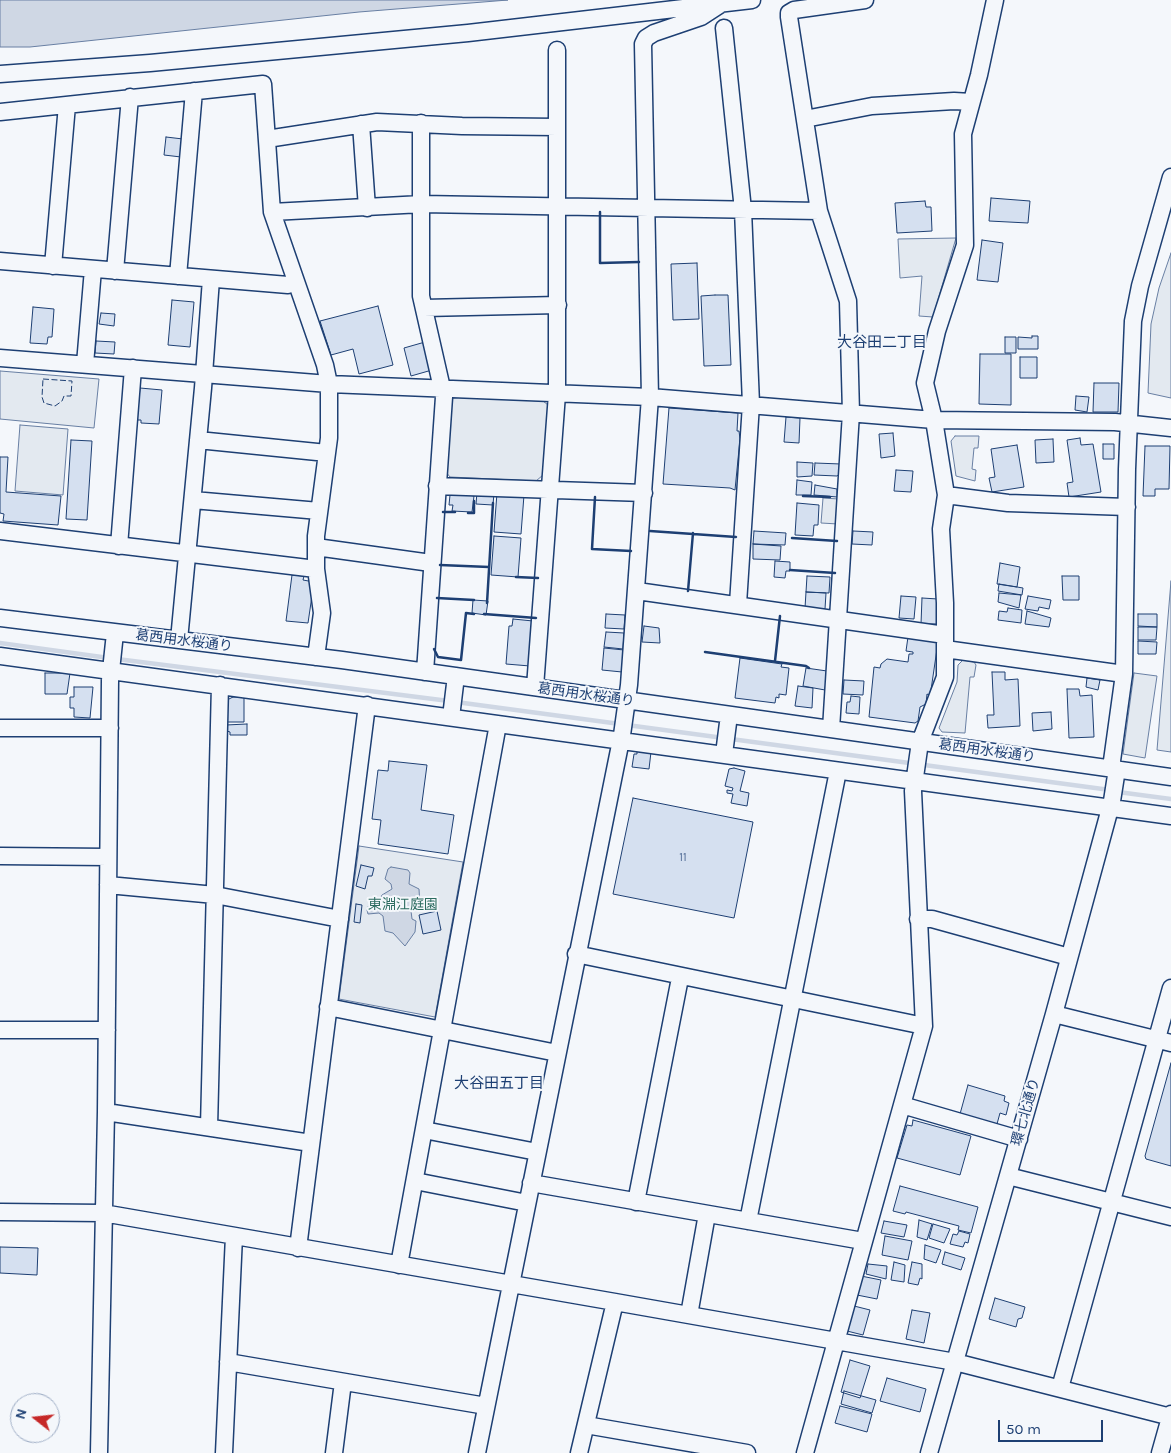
<!DOCTYPE html>
<meta charset="utf-8">
<style>
body{margin:0}
#map{position:relative;width:1171px;height:1453px;overflow:hidden;background:#f4f7fb;font-family:Karla,sans-serif}
canvas{display:block}
.north{position:absolute;left:10px;top:1393px;width:50px;height:50px;box-sizing:border-box;background:#f4f7fb;border:1px solid #9eadc5;border-radius:50%;rotate:286deg;font-size:14px;font-weight:700;line-height:20px;text-align:center;color:#1d3f73}
.north::after{content:'';display:block;margin:auto;width:18px;height:22px;background:#c62828;clip-path:polygon(50% 0,100% 100%,50% 72%,0 100%)}
.scale{position:absolute;left:998px;top:1420px;width:105px;height:22px;box-sizing:border-box;border:2px solid #1d3f73;border-top:0;padding-left:6px;font-size:15px;line-height:18px;white-space:nowrap;color:#1d3f73;-webkit-text-stroke:4px #f4f7fb;paint-order:stroke}
</style>
<div id="map">
<canvas width="1171" height="1453"></canvas>
<div class="north">N</div>
<div class="scale">50 m</div>
</div>
<script>
const g = document.querySelector('canvas').getContext('2d');
g.lineJoin = 'round';
function fillPath(path, color) { g.fillStyle = color; g.fill(path, 'evenodd'); }
const toPath = rows => new Path2D(rows.map(r => 'M' + r).join(''));
function strokePath(path, color, width, dash) { g.strokeStyle = color; g.lineWidth = width; g.lineCap = dash ? 'butt' : 'round'; g.setLineDash(dash || []); g.stroke(path); }
function write(font, color, halo, rows, align = 'center') {
  g.font = font + ' Karla,"Noto Sans JP",sans-serif'; g.lineWidth = 4; g.setLineDash([]); g.textBaseline = 'middle'; g.strokeStyle = halo; g.fillStyle = color; for (const [text, x, y, turn = 0] of rows) {
    g.save(); g.translate(x, y); g.rotate((+turn || 0) * Math.PI / 180); g.textAlign = isNaN(turn) ? turn : align; if (halo) g.strokeText(text, 0, 0); g.fillText(text, 0, 0); g.restore();
  }
}
const green = toPath([
 [956,238,933,317,919,316,922,276,900,278,898,239,956,238],
 [1171,253,1171,398,1148,393,1151,324,1159,288,1171,253],
 [0,371,99,379,94,428,0,419,0,371],
 [451,397,543,401,548,405,543,475,536,481,450,477,446,472,451,397],
 [20,425,68,429,63,495,15,491,20,425],
 [955,436,979,436,978,448,974,448,972,469,976,470,975,481,956,476,951,441,955,436],
 [823,498,839,499,838,524,821,523,823,498],
 [1171,581,1171,752,1157,750,1171,581],
 [963,660,974,662,976,665,974,677,970,677,965,733,942,732,939,728,957,682,958,665,963,660],
 [1134,673,1157,676,1145,758,1123,754,1134,673],
 [359,846,463,862,435,1017,339,999,359,846]
]);
fillPath(green, '#e3e9f0');
strokePath(green, '#687fa3', 1);
const water = toPath([
 [0,0,508,0,359,12,30,47,0,47,0,0],
 [391,867,408,870,410,873,409,884,419,889,420,906,412,908,411,911,412,919,416,921,415,932,405,946,393,933,385,931,383,916,379,913,368,914,367,910,371,899,380,900,382,895,392,889,391,884,385,879,388,869,391,867]
]);
fillPath(water, '#cfd7e4');
strokePath(water, '#687fa3', 1);
strokePath(toPath([
 [0,643,109,658],
 [117,659,449,701],
 [456,702,620,724],
 [627,725,1110,790],
 [1118,792,1171,799]
]), '#cfd7e4', 4.5);
const building = toPath([
 [166,137,183,139,181,157,164,155,166,137],
 [991,198,1030,201,1028,223,989,221,991,198],
 [925,201,926,207,931,207,932,231,897,233,895,203,925,201],
 [982,240,1003,243,998,282,977,280,982,240],
 [697,263,699,319,673,320,671,264,697,263],
 [715,295,728,295,731,365,704,366,701,296,715,295],
 [172,300,194,302,190,347,168,345,172,300],
 [378,306,393,365,359,374,353,349,331,355,320,321,378,306],
 [33,307,54,309,52,337,48,337,47,344,30,343,33,307],
 [101,313,115,314,114,326,99,324,101,313],
 [1032,336,1038,336,1038,349,1018,349,1018,337,1032,338,1032,336],
 [1005,337,1016,337,1016,353,1005,353,1005,337],
 [96,341,115,342,114,354,95,353,96,341],
 [425,342,432,370,411,376,404,348,425,342],
 [980,354,1011,354,1011,405,979,404,980,354],
 [1020,357,1037,357,1037,378,1020,378,1020,357],
 [1094,383,1119,383,1118,412,1093,412,1094,383],
 [140,388,162,390,159,424,141,423,141,420,137,420,140,388],
 [1076,396,1089,397,1087,412,1075,410,1076,396],
 [669,408,738,413,737,431,739,431,740,439,735,490,730,488,663,484,669,408],
 [786,417,800,418,799,443,784,442,786,417],
 [893,433,895,456,881,458,879,434,893,433],
 [1080,438,1081,445,1093,444,1101,492,1069,497,1067,483,1073,482,1067,440,1080,438],
 [1053,439,1054,462,1036,463,1035,440,1053,439],
 [71,440,92,441,87,520,66,519,71,440],
 [1103,444,1114,444,1114,459,1103,459,1103,444],
 [1017,445,1024,487,992,492,989,478,995,477,991,449,1017,445],
 [1145,446,1170,446,1169,489,1155,489,1155,496,1143,496,1145,446],
 [0,457,8,457,6,492,61,496,58,525,3,521,4,514,0,513,0,457],
 [797,462,813,463,812,476,797,477,797,462],
 [815,463,841,464,840,474,837,476,814,475,815,463],
 [896,470,913,471,911,492,894,491,896,470],
 [797,480,812,482,811,495,796,495,797,480],
 [815,485,837,489,837,497,814,495,815,485],
 [477,492,494,493,493,505,476,504,477,492],
 [457,493,474,496,472,512,452,511,453,505,449,505,450,495,457,495,457,493],
 [497,493,524,495,521,534,494,532,497,493],
 [797,503,819,505,818,525,814,525,813,536,795,535,797,503],
 [754,531,786,533,785,545,753,544,754,531],
 [853,531,873,532,872,545,852,544,853,531],
 [494,536,521,538,518,577,491,575,494,536],
 [753,544,781,546,780,560,753,559,753,544],
 [775,561,790,562,790,571,786,571,785,578,774,577,775,561],
 [1000,563,1020,567,1017,587,997,584,1000,563],
 [292,575,304,576,303,580,314,582,308,623,286,621,292,575],
 [807,576,830,577,829,593,806,592,807,576],
 [1062,576,1079,576,1079,600,1063,600,1062,576],
 [999,584,1023,588,1022,595,998,591,999,584],
 [806,592,826,593,825,609,805,608,806,592],
 [999,593,1021,595,1019,608,998,602,999,593],
 [901,596,916,597,914,619,899,618,901,596],
 [1028,596,1051,600,1049,609,1039,607,1038,611,1025,609,1028,596],
 [922,598,938,599,937,624,921,624,922,598],
 [473,600,488,601,486,615,472,613,473,600],
 [1008,608,1022,610,1021,623,998,620,999,611,1007,612,1008,608],
 [1027,611,1051,618,1049,627,1025,624,1027,611],
 [606,614,625,615,624,629,605,628,606,614],
 [1138,614,1157,614,1157,627,1138,626,1138,614],
 [513,619,533,621,530,666,506,664,509,626,512,626,513,619],
 [644,626,659,628,660,643,642,642,644,626],
 [1138,627,1157,627,1156,640,1138,640,1138,627],
 [606,632,624,633,623,649,604,647,606,632],
 [908,637,938,642,931,690,929,695,927,694,926,704,920,707,918,721,915,723,869,717,874,667,880,668,881,664,887,659,908,662,909,654,913,654,913,652,906,651,908,637],
 [1138,641,1157,642,1156,654,1138,654,1138,641],
 [604,648,624,650,622,672,602,670,604,648],
 [740,658,782,664,781,667,789,668,786,695,779,694,779,698,776,697,775,703,735,698,740,658],
 [806,668,827,671,825,690,803,686,806,668],
 [992,672,1005,672,1005,680,1018,679,1020,726,988,728,987,715,994,715,992,672],
 [45,673,70,673,67,694,45,694,45,673],
 [1087,678,1100,680,1098,690,1086,687,1087,678],
 [844,680,864,681,863,695,843,694,844,680],
 [798,686,813,688,812,708,795,706,798,686],
 [74,687,93,687,90,718,74,717,74,708,70,708,70,697,74,697,74,687],
 [1067,689,1079,689,1080,696,1092,695,1094,737,1069,738,1067,689],
 [851,696,860,697,859,714,846,713,847,702,850,702,851,696],
 [233,697,244,697,244,722,227,722,227,700,233,697],
 [1051,712,1052,729,1033,731,1032,713,1051,712],
 [247,724,247,735,230,735,230,732,227,731,226,725,247,724],
 [637,750,651,752,649,769,632,767,634,754,637,754,637,750],
 [389,761,427,765,421,810,454,815,448,854,378,844,381,820,372,819,378,770,388,771,389,761],
 [734,768,745,771,740,791,749,793,747,806,731,803,733,794,727,793,727,790,732,791,733,788,725,786,729,769,734,768],
 [633,798,753,822,734,918,613,894,633,798],
 [361,865,374,868,372,876,368,876,365,889,356,886,361,865],
 [356,904,362,905,360,923,354,922,356,904],
 [437,911,441,930,423,934,419,915,437,911],
 [1171,1063,1171,1166,1146,1159,1145,1156,1171,1063],
 [968,1085,1005,1096,1004,1101,1009,1103,1006,1115,1000,1113,997,1124,960,1114,968,1085],
 [913,1120,971,1136,960,1175,897,1158,907,1125,912,1126,913,1120],
 [900,1186,978,1207,971,1233,958,1230,959,1226,906,1212,905,1214,893,1211,900,1186],
 [919,1220,932,1224,927,1240,917,1237,919,1220],
 [884,1221,907,1225,904,1237,881,1233,884,1221],
 [933,1224,950,1229,944,1243,929,1238,933,1224],
 [959,1231,970,1234,968,1243,965,1242,963,1247,950,1244,953,1234,957,1235,959,1231],
 [885,1236,912,1241,908,1260,882,1255,885,1236],
 [925,1245,941,1250,936,1263,924,1259,925,1245],
 [0,1247,38,1248,37,1275,0,1273,0,1247],
 [945,1252,965,1258,961,1270,942,1264,945,1252],
 [894,1262,905,1265,904,1282,891,1280,894,1262],
 [912,1262,922,1264,922,1279,920,1278,918,1285,908,1283,912,1262],
 [868,1264,887,1266,886,1279,866,1274,868,1264],
 [861,1276,881,1280,877,1299,857,1295,861,1276],
 [995,1298,1025,1307,1022,1318,1018,1319,1016,1327,989,1319,995,1298],
 [854,1306,870,1310,863,1335,847,1331,854,1306],
 [912,1310,930,1313,924,1343,906,1339,912,1310],
 [850,1360,870,1366,860,1398,841,1392,850,1360],
 [887,1378,926,1389,920,1412,880,1401,887,1378],
 [844,1391,876,1400,872,1413,841,1404,844,1391],
 [840,1406,872,1414,867,1432,835,1423,840,1406]
]);
fillPath(building, '#d5e0f0');
strokePath(building, '#1d3f73', 1);
const minor = toPath([
 [724,28,743,210,751,404,738,604],
 [0,74,150,63,468,33,752,0],
 [0,112,263,84,272,212,325,365,329,384,329,438,316,536,316,569,322,613,316,657],
 [805,119,872,106,954,101,971,102],
 [421,123,421,296,444,397,425,672],
 [361,124,367,208],
 [267,139,377,122,462,126,557,127],
 [272,212,422,204,819,211],
 [0,261,288,285,295,282],
 [53,266,67,105],
 [115,271,130,97],
 [178,276,194,91],
 [424,308,558,305],
 [0,358,329,384,650,397,934,420,1115,422,1171,428],
 [85,364,93,269],
 [198,440,327,453],
 [437,486,644,493],
 [946,495,1008,503,1127,507],
 [193,500,319,511],
 [0,531,316,569],
 [119,546,133,368],
 [316,547,431,563],
 [637,591,945,635],
 [0,618,342,660,1171,777],
 [179,640,203,388,211,279],
 [945,649,1124,674],
 [0,656,1171,816],
 [535,687,557,394,557,50],
 [451,717,456,676],
 [0,728,110,728],
 [831,729,851,413,848,301,819,211,789,17,789,13,794,10,865,0],
 [724,754,729,715],
 [1111,768,1124,674,1127,469,1133,321,1140,286,1171,177],
 [0,856,108,857],
 [108,885,215,895,340,919],
 [918,919,932,919,1069,957],
 [576,954,924,1026],
 [328,1007,557,1053],
 [1054,1014,1171,1043],
 [0,1030,107,1030],
 [902,1105,1019,1139],
 [106,1112,311,1143],
 [209,1127,220,685],
 [424,1130,537,1152],
 [1008,1176,1171,1217],
 [415,1181,527,1203],
 [531,1183,863,1241],
 [636,1202,680,978],
 [0,1212,103,1213,615,1302,955,1362,1171,1417],
 [748,1221,838,771],
 [298,1248,367,705],
 [399,1265,498,724],
 [689,1315,707,1214],
 [228,1362,486,1406],
 [1060,1388,1171,988],
 [586,1425,747,1453],
 [99,1453,106,1112,110,680,115,633],
 [224,1453,234,1236],
 [334,1453,343,1382],
 [477,1453,622,735,629,685,650,397,643,44,646,38,654,33,701,17,721,4],
 [579,1453,615,1302],
 [805,1453,924,1026,913,791,920,742,945,677,945,603,941,529,946,495,934,420,925,383,937,331,965,245,963,134,979,75,995,0],
 [929,1453,1054,1014,1112,801,1117,769],
 [1160,1453,1171,1414]
]);
strokePath(minor, '#1d3f73', 19);
strokePath(minor, '#f4f7fb', 16);
strokePath(toPath([
 [43,379,72,381,71,396,64,396,62,401,55,406,44,403,42,397,43,379]
]), '#1d3f73', 1, [6, 2.5]);
strokePath(toPath([
 [600,212,600,263,639,262],
 [803,496,830,497],
 [595,497,592,549,631,551],
 [443,512,455,512],
 [468,513,474,513,474,501],
 [650,531,736,537],
 [792,538,837,541],
 [440,565,489,567],
 [790,570,835,573],
 [516,577,538,578],
 [688,591,693,533],
 [437,598,474,600],
 [487,603,493,503],
 [484,614,536,618],
 [434,649,438,657,461,660,466,613,474,614],
 [705,652,806,666,809,668],
 [775,661,780,616]
]), '#1d3f73', 2.5);
write('11px', '#4b6792', null, [
 ["11",683,858]
]);
write('14px', '#1d3f73', '#f4f7fb', [
 ["葛西用水桜通り",184,641,7],
 ["葛西用水桜通り",586,695,8],
 ["葛西用水桜通り",987,751,8],
 ["環七北通り",1026,1112,-74]
]);
write('14px', '#2c6c60', '#f4f7fb', [
 ["東淵江庭園",403,905]
]);
write('15px', '#1d3f73', '#f4f7fb', [
 ["大谷田二丁目",882,343],
 ["大谷田五丁目",499,1084]
]);
</script>
